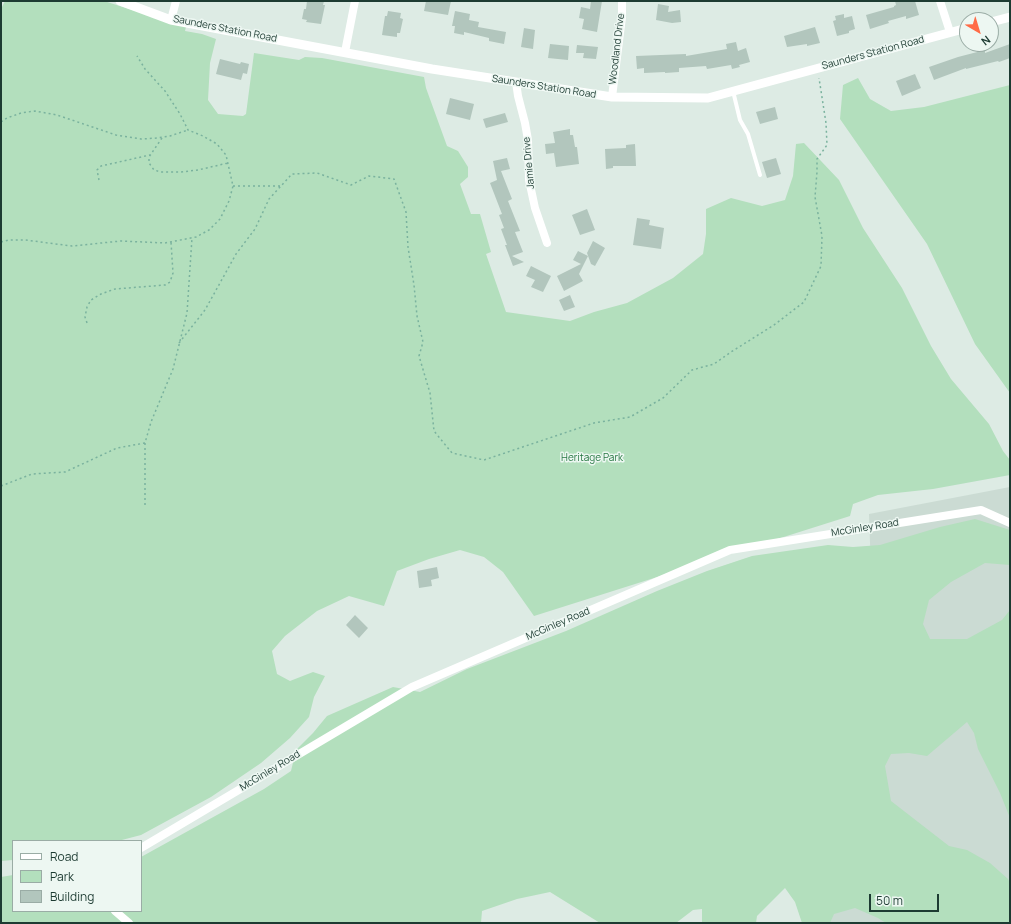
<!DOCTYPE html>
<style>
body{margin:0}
#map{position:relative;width:1011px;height:924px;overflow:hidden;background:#ddebe4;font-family:Manrope,sans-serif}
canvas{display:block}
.frame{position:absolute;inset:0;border:2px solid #1d3b32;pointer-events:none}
.legend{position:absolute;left:12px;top:840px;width:130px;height:72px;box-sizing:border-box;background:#edf7f2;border:1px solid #9aaca5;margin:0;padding:5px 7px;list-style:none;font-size:12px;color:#1d3b32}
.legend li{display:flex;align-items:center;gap:8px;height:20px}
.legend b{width:20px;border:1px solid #9aaca5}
.north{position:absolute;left:959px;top:12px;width:40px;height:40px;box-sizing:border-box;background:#edf7f2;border:1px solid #9aaca5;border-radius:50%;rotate:142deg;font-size:11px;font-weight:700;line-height:16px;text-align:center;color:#1d3b32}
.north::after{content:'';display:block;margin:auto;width:14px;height:18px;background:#ff6b47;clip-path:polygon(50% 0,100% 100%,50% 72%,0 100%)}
.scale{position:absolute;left:869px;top:894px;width:70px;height:18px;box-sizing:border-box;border:2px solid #1d3b32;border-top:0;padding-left:5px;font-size:12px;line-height:14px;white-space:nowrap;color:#1d3b32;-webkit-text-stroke:3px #edf7f2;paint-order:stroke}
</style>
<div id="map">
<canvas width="1011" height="924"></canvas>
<div class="frame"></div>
<ul class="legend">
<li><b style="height:5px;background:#fff"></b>Road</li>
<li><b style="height:11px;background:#b3dfbd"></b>Park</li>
<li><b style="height:11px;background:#b2c6bd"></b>Building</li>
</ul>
<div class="north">N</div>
<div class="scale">50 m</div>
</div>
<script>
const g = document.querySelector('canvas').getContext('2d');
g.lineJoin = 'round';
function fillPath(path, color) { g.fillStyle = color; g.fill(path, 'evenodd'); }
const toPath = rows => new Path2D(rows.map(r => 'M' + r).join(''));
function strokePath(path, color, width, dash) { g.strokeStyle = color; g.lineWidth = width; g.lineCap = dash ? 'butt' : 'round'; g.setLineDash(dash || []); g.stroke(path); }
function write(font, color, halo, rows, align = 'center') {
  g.font = font + ' Manrope,sans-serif'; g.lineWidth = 3; g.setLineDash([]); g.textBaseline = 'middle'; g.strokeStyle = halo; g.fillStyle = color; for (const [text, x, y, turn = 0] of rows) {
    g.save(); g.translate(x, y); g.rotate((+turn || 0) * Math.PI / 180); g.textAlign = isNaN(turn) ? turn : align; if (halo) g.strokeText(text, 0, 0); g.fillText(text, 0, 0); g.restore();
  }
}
fillPath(toPath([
 [1010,487,1010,907,879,803,869,514],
 [825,895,926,923,819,923]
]), '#cbdbd3');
fillPath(toPath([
 [5,1,92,1,95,2,96,1,104,1,186,27,185,31,202,34,216,39,210,63,208,100,218,114,243,116,246,114,254,53,299,60,305,57,322,58,424,77,426,88,447,146,458,151,468,167,468,177,460,184,471,214,480,214,491,252,486,254,506,312,570,321,594,312,627,303,673,278,703,254,706,234,706,209,731,198,762,206,785,200,793,176,796,144,804,143,839,180,863,228,902,288,931,346,951,379,989,424,1003,451,1010,460,1010,475,933,489,878,495,853,504,850,516,534,616,503,572,484,557,460,550,429,559,397,571,384,606,349,596,317,611,285,636,272,651,277,674,290,681,313,672,325,676,314,697,309,717,290,738,261,763,211,797,141,835,118,841,13,841,13,860,1,861,1,9],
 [858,78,870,99,891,111,924,107,1010,85,1010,393,975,344,927,244,840,119,843,85],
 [975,519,1010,530,1010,565,985,563,951,582,929,600,923,624,930,639,967,639,1002,620,1010,610,1010,818,1000,793,978,749,974,733,967,722,927,756,909,753,891,754,885,766,891,801,949,846,967,850,990,863,1008,879,1010,883,1010,923,886,923,878,918,855,908,834,914,830,923,802,923,795,902,785,888,757,916,756,923,702,923,702,909,693,910,676,923,600,923,550,892,517,899,482,911,481,923,1,923,1,877,13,875,13,911,141,911,141,857,226,810,264,789,291,771,296,750,313,733,327,716,393,687,420,692,467,669,566,631,657,591,707,571,752,556,828,545,853,547,880,545,940,527]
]), '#b3dfbd');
fillPath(toPath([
 [307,1,324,1,323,5,325,5,321,24,306,22,307,20,302,19,304,9,306,9],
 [426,1,451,1,448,15,424,11],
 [591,1,602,1,597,32,582,29,584,19,579,18,581,7,590,9],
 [895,1,915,1,919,15,906,19,906,16,888,21,889,23,870,29,866,15,894,7,894,6,896,5],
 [658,4,669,6,668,12,680,10,681,22,672,23,656,20],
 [388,11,401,13,400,18,403,19,400,33,397,33,397,37,382,35,385,16,387,16],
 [455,11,470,14,469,20,479,22,478,27,506,32,504,44,489,41,489,38,464,32,464,35,454,33,455,26,452,26],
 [844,14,844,18,852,16,855,29,849,31,849,33,837,36,833,21,836,20,835,16],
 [815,27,820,43,807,46,807,44,787,47,784,36],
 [524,28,535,30,533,49,521,47],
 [736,42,738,51,746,48,750,62,739,65,740,67,732,69,731,65,707,69,706,66,679,68,679,72,665,73,665,72,644,73,644,68,637,69,636,56,686,54,686,56,727,49,726,44],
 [550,44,569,46,568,60,548,58],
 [1010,44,1010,58,999,62,998,61,966,69,966,68,934,80,929,67,958,57,985,50,985,53],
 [577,45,598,47,596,59,583,58,584,53,576,53],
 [220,59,240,64,241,62,249,64,247,74,243,73,241,80,216,74],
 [915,74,921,88,902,96,896,81],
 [450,98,474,104,470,120,446,114],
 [775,107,778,119,760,124,756,112],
 [505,113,508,122,486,128,483,119],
 [570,129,570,135,573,135,575,147,577,147,579,164,556,167,554,153,546,154,545,144,555,143,553,132],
 [635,144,636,166,613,166,613,168,606,169,605,149,626,148,626,145],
 [507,158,510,169,501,171,512,199,508,201,520,231,515,232,523,252,512,256,524,262,513,266,505,245,507,245,501,229,504,228,499,215,502,214,490,183,497,180,493,161],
 [776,158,781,174,767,178,762,162],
 [587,209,595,230,580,235,572,215],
 [637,218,650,220,649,225,664,228,661,249,633,245],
 [593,241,605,248,595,266,591,264,587,253],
 [578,251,588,256,579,274,583,281,564,291,557,276,581,264,573,260],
 [531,266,551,276,543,292,531,287,535,280,526,276],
 [570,295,575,307,564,311,559,300],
 [437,567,439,578,431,580,432,586,419,588,417,571],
 [355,615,368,628,359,638,346,625]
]), '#b2c6bd');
strokePath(toPath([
 [1,122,7,118,21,113,35,111,57,115,116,135,141,139,157,138,170,136,188,130],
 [162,138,149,157,149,163,154,170,161,172,181,172,198,170,228,163],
 [99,180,97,170,101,166,150,155],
 [233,186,281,186],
 [1,242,9,240,25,240,72,246,121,241,165,243,196,237,209,230,220,219,229,201,233,186,226,155,217,144,203,136,188,130,180,114,165,91,145,69,137,56],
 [87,323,85,317,87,307,91,300,101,294,115,289,165,285,170,282,173,273,171,242],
 [179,343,205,310,236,254,255,229,269,199,292,174,317,173,351,185,369,176,394,179,406,212,408,247,414,285,417,316,423,342,419,356,430,393,434,431,452,453,484,460,594,423,630,417,663,398,692,370,714,364,731,352,774,325,804,302,821,266,822,236,815,197,817,172,817,159,827,145,826,123,819,78],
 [145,443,145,508],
 [1,486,32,474,65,472,117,448,145,443,151,422,173,369,187,313,192,238]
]), '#7ab29e', 1.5, [2, 3]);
strokePath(toPath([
 [733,91,740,120,748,134,760,175]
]), '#fff', 4);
strokePath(toPath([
 [940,1,950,32],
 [171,20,176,1],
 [345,52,355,1],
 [516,82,518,96,525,123,528,140,529,180,535,208,547,243],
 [612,97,622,17,622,1],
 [141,848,412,687,730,550,981,510,1010,523],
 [115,911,129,923]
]), '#fff', 8);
strokePath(toPath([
 [120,1,171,20,432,69,612,97,708,98,967,28],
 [991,22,1010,17]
]), '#fff', 9);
write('10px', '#1d3b32', '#edf7f2', [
 ["Saunders Station Road",225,29,11],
 ["Woodland Drive",617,49,-83],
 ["Saunders Station Road",873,53,-15],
 ["Saunders Station Road",544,87,9],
 ["Jamie Drive",529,163,-95],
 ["McGinley Road",865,528,-9],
 ["McGinley Road",558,624,-23],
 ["McGinley Road",270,771,-31]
]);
write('10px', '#247640', '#edf7f2', [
 ["Heritage Park",592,458]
]);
</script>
